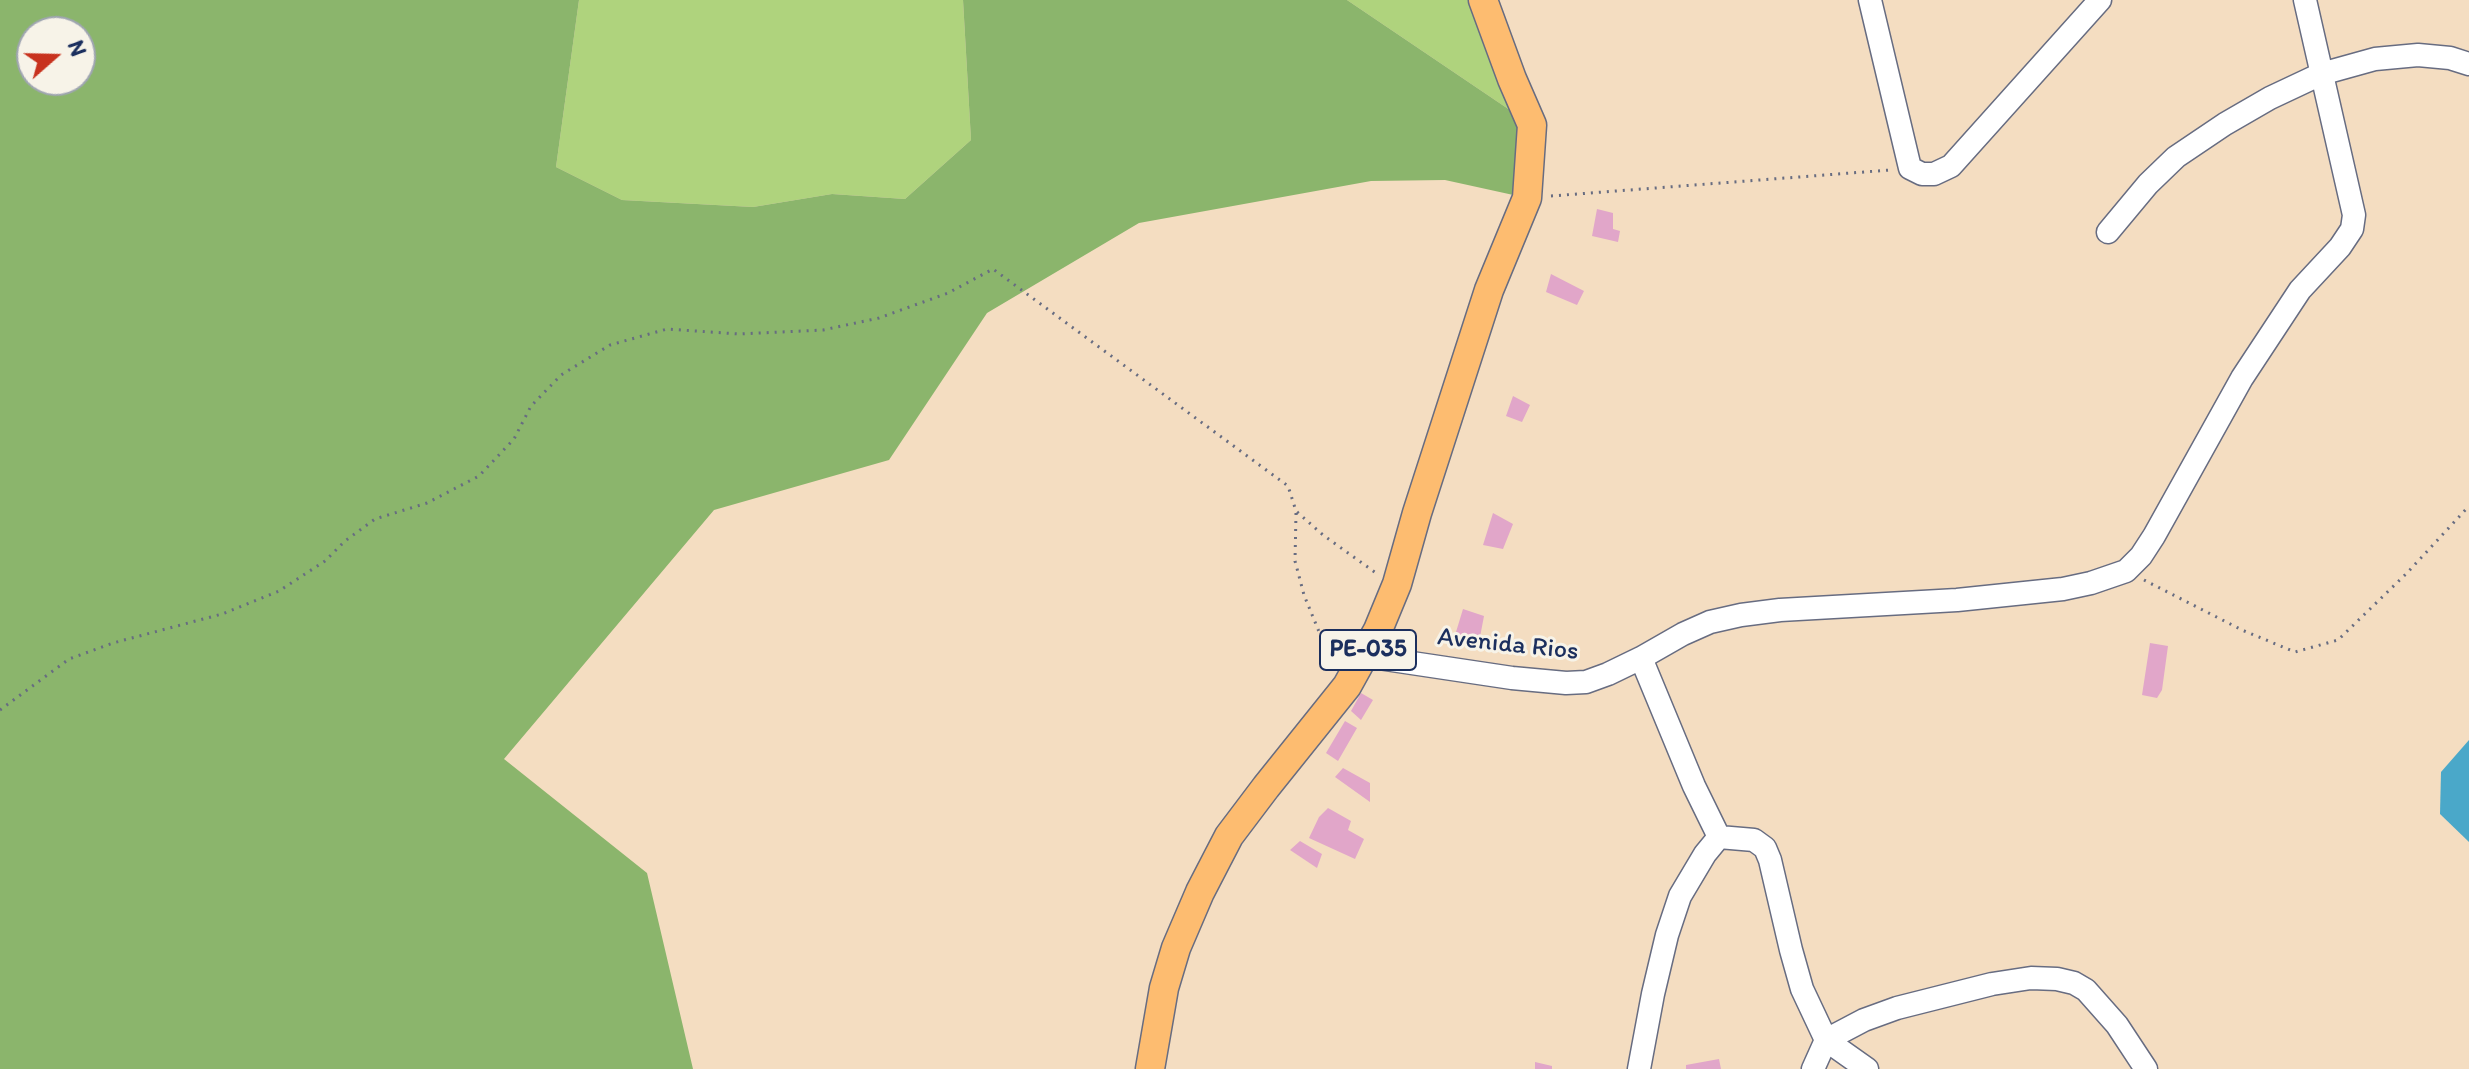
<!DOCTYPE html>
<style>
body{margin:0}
#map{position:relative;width:2469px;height:1069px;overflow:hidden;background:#f4ddc1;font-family:Itim,sans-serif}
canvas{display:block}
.north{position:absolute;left:16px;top:16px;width:80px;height:80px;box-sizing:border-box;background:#f7f3e8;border:2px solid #9fa5b1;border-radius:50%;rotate:70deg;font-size:22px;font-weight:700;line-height:32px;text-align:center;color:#1b2f5e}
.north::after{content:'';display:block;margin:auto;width:28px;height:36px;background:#c8321e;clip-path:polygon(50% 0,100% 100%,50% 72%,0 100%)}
</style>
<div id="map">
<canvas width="2469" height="1069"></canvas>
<div class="north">N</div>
</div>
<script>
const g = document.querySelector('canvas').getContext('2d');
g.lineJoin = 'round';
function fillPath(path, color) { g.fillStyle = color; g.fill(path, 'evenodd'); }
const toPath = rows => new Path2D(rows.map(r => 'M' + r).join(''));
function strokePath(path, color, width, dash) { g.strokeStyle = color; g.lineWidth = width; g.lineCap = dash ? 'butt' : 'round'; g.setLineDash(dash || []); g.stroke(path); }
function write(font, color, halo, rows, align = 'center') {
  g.font = font + ' Itim,sans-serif'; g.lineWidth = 6; g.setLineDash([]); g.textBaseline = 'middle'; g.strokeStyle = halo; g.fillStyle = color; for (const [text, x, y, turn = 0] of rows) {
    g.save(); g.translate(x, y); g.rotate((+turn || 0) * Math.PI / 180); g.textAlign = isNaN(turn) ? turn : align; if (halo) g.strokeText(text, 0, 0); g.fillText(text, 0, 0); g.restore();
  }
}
fillPath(toPath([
 [579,0,963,0,971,140,905,199,832,194,753,207,622,200,556,167],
 [1347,0,1483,0,1532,125]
]), '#afd37d');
fillPath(toPath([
 [0,0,579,0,556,167,622,200,753,207,832,194,905,199,971,140,963,0,1347,0,1532,125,1527,198,1445,180,1371,181,1139,223,987,313,889,460,714,510,504,759,647,873,693,1069,0,1069],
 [32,32,80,32,80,80,32,80]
]), '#8bb56c');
fillPath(toPath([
 [2469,740,2469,842,2440,814,2441,772]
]), '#4aa8c9');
fillPath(toPath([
 [1597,209,1613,213,1613,229,1620,231,1618,242,1592,236],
 [1551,274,1584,291,1577,305,1546,292],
 [1513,396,1530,405,1522,422,1506,416],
 [1493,513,1513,524,1503,549,1483,545],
 [1463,609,1484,616,1480,637,1464,640,1456,632],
 [2150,643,2168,646,2162,690,2157,698,2142,695],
 [1361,693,1373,700,1361,720,1351,711],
 [1345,721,1357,728,1338,761,1326,753],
 [1343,768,1370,783,1370,802,1335,777],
 [1328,808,1351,821,1348,830,1364,839,1355,859,1309,838,1319,817],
 [1300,841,1322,854,1317,868,1290,850],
 [1719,1059,1721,1069,1686,1069,1686,1065],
 [1535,1062,1552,1066,1552,1069,1535,1069]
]), '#e1a6c9');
const minor = toPath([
 [1870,0,1910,168,1922,174,1934,174,1951,166,2100,0],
 [2108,232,2148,184,2176,157,2225,124,2270,98,2321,74,2375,59,2418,55,2450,58,2469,64],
 [1365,656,1512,678,1566,683,1586,682,1608,674,1641,658,1683,634,1710,622,1741,615,1780,610,1957,600,2063,589,2091,583,2126,571,2141,556,2154,536,2242,378,2300,290,2340,247,2352,229,2354,215,2305,0],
 [1641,658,1694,786,1719,837,1754,840,1765,848,1770,860,1791,950,1802,989,1826,1040,1813,1069],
 [1639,1069,1653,994,1667,935,1680,896,1705,854,1719,837],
 [1867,1069,1826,1040,1864,1020,1897,1008,1992,984,2031,978,2057,979,2074,983,2086,990,2117,1025,2146,1069]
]);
const major = toPath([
 [1150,1069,1164,988,1176,948,1200,892,1229,836,1266,787,1347,686,1378,630,1397,584,1417,513,1489,290,1527,198,1532,125,1512,79,1483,0]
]);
strokePath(minor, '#676c81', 25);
strokePath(major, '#676c81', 31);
strokePath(toPath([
 [1551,196,1890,170],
 [1296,513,1295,561,1304,595,1333,666],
 [2144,580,2242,630,2295,652,2338,640,2407,573,2469,506],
 [0,710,69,659,113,643,222,614,279,591,325,561,345,541,375,519,427,503,479,476,514,439,531,406,561,375,610,345,667,329,739,334,823,330,879,318,948,293,993,269,1288,486,1296,511,1323,535,1376,573]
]), '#676c81', 3, [2, 6]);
strokePath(minor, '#fff', 22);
strokePath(major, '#fdbc70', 28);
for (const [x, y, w] of [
 [1368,650,96]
]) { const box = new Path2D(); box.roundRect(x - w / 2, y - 20, w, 40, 6); g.fillStyle = '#f7f3e8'; g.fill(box); strokePath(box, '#1b2f5e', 2); }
write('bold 24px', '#1b2f5e', null, [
 ["PE-035",1368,650]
]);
write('26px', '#1b2f5e', '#f7f3e8', [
 ["Avenida Rios",1508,645,6]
]);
</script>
